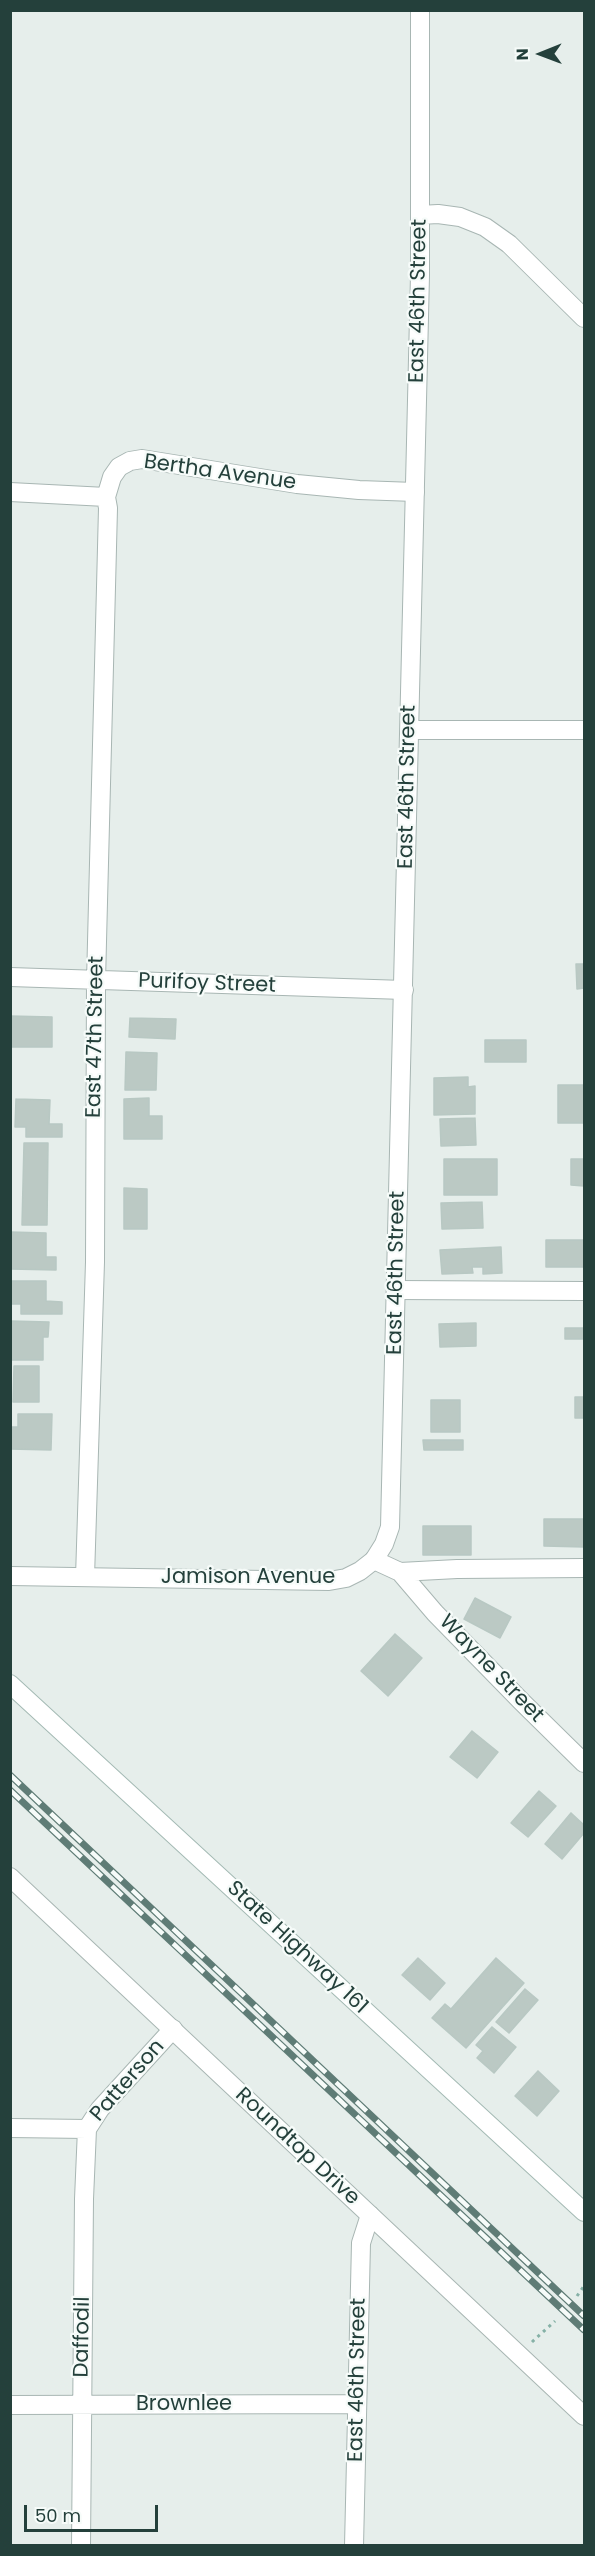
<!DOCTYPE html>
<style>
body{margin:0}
#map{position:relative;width:595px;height:2556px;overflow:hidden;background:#e6eeeb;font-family:Poppins,sans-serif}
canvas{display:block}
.frame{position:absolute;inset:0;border:12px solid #24403b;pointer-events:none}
.north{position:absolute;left:511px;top:24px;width:60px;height:60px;-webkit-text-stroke:4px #f6fbf9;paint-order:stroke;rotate:269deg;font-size:16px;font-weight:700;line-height:24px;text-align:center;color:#24403b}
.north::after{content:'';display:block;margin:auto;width:21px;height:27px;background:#24403b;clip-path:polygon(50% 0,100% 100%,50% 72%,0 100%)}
.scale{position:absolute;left:24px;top:2505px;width:134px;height:27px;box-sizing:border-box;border:3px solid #24403b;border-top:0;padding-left:8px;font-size:18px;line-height:21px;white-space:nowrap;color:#24403b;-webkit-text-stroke:4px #f6fbf9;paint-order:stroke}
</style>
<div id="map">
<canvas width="595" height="2556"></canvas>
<div class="frame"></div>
<div class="north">N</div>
<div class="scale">50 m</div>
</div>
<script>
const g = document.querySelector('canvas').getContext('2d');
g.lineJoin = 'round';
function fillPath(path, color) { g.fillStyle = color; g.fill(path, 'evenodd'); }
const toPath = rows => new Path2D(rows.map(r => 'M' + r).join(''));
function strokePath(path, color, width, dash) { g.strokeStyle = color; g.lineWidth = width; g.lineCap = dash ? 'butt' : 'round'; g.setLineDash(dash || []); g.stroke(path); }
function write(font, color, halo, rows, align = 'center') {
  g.font = font + ' Poppins,sans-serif'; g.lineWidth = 4.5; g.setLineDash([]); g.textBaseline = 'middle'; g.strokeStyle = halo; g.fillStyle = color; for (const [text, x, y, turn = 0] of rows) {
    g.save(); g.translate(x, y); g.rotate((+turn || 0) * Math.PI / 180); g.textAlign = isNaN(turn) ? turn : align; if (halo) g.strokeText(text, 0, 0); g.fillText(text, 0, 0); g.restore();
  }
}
const building = toPath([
 [576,964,584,964,584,988,577,989,576,964],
 [10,1016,52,1017,52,1047,10,1047,10,1016],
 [130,1018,176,1019,175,1039,129,1037,130,1018],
 [485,1040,526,1040,526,1062,485,1062,485,1040],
 [126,1052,157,1053,156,1090,125,1090,126,1052],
 [468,1077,468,1087,475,1086,475,1114,434,1115,434,1078,468,1077],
 [558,1085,584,1085,584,1123,558,1123,558,1085],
 [149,1098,149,1116,162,1116,162,1139,124,1139,124,1099,149,1098],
 [16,1099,50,1100,49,1124,62,1124,62,1137,26,1137,26,1127,15,1127,16,1099],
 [475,1118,476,1145,441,1146,440,1119,475,1118],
 [24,1143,48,1143,47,1225,22,1225,24,1143],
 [444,1159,497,1159,497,1195,444,1195,444,1159],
 [571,1159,584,1159,584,1186,571,1185,571,1159],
 [124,1188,147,1189,147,1229,124,1229,124,1188],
 [482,1202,483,1228,442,1229,441,1203,482,1202],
 [10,1232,46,1233,46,1257,56,1257,56,1270,10,1269,10,1232],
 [546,1240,584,1240,584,1267,546,1267,546,1240],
 [501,1247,502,1273,483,1274,483,1267,472,1267,473,1273,442,1274,440,1250,501,1247],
 [10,1281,46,1281,46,1301,62,1302,62,1314,21,1314,21,1304,10,1304,10,1281],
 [10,1321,49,1322,48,1337,43,1337,43,1360,10,1360,10,1321],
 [476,1323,476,1346,440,1347,439,1324,476,1323],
 [565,1328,584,1328,584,1339,565,1339,565,1328],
 [14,1366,39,1366,39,1402,13,1402,14,1366],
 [575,1397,584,1397,584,1418,575,1418,575,1397],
 [431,1400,460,1400,460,1432,431,1432,431,1400],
 [18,1414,52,1414,51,1450,10,1449,10,1427,18,1427,18,1414],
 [423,1440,463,1440,463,1450,424,1450,423,1440],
 [544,1519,584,1519,584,1547,544,1546,544,1519],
 [423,1526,471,1526,471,1555,423,1555,423,1526],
 [475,1598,511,1617,500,1638,464,1619,475,1598],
 [395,1634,422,1658,388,1696,361,1671,395,1634],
 [472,1731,498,1752,477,1778,450,1757,472,1731],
 [539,1791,556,1806,528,1837,511,1823,539,1791],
 [571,1813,584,1825,584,1833,562,1859,545,1844,571,1813],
 [418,1958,445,1983,430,2000,402,1975,418,1958],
 [496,1958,524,1983,466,2048,432,2018,445,2004,451,2009,496,1958],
 [525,1989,538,2000,509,2033,496,2022,525,1989],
 [492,2027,516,2047,494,2073,477,2058,483,2051,476,2045,492,2027],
 [538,2071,559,2091,537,2116,515,2096,538,2071]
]);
fillPath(building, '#bbc9c4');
strokePath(building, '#b8c8c3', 1.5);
const minor = toPath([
 [10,492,106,497],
 [410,730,584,730],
 [10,977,404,990],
 [397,1290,584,1291],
 [374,1560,400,1572,457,1569,584,1568],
 [400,1572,435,1613,522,1702,584,1763],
 [85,1577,95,1262,96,981,108,508,106,497,112,477,119,467,130,461,142,459,297,484,359,490,415,492],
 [10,2128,87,2129],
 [10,2405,357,2404],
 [81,2546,84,2199,87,2129,100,2109,173,2029],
 [354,2546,361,2243,370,2215]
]);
const tertiary = toPath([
 [420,215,438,214,460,217,485,227,509,244,584,318],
 [10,1576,329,1581,346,1578,360,1571,374,1560,384,1544,390,1527,420,275,420,10],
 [10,1877,584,2416]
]);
const secondary = toPath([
 [10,1684,584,2212]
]);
strokePath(minor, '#a8b6b3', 20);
strokePath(tertiary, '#a8b6b3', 20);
strokePath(secondary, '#a4bab4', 20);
strokePath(toPath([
 [577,2296,584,2286],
 [532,2342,555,2321]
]), '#86b1a7', 3, [3, 4.5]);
strokePath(minor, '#fff', 18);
strokePath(tertiary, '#fff', 18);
strokePath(secondary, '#fff', 18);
const rail = toPath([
 [10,1775,584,2316],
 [10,1790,584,2330]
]);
strokePath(rail, '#5f7c76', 7);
strokePath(rail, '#f6fbf9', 4.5, [14]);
write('21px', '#24403b', '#f6fbf9', [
 ["East 46th Street",419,301,-89],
 ["Bertha Avenue",220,473,8],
 ["East 46th Street",408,787,-89],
 ["Purifoy Street",207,984,2],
 ["East 47th Street",96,1037,-89],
 ["East 46th Street",397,1273,-89],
 ["Jamison Avenue",248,1578],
 ["Wayne Street",491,1669,46],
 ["State Highway 161",297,1948,43],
 ["Patterson",128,2081,-49],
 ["Roundtop Drive",297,2147,43],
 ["Daffodil",83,2337,-89],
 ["East 46th Street",358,2380,-89],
 ["Brownlee",184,2405]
]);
</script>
